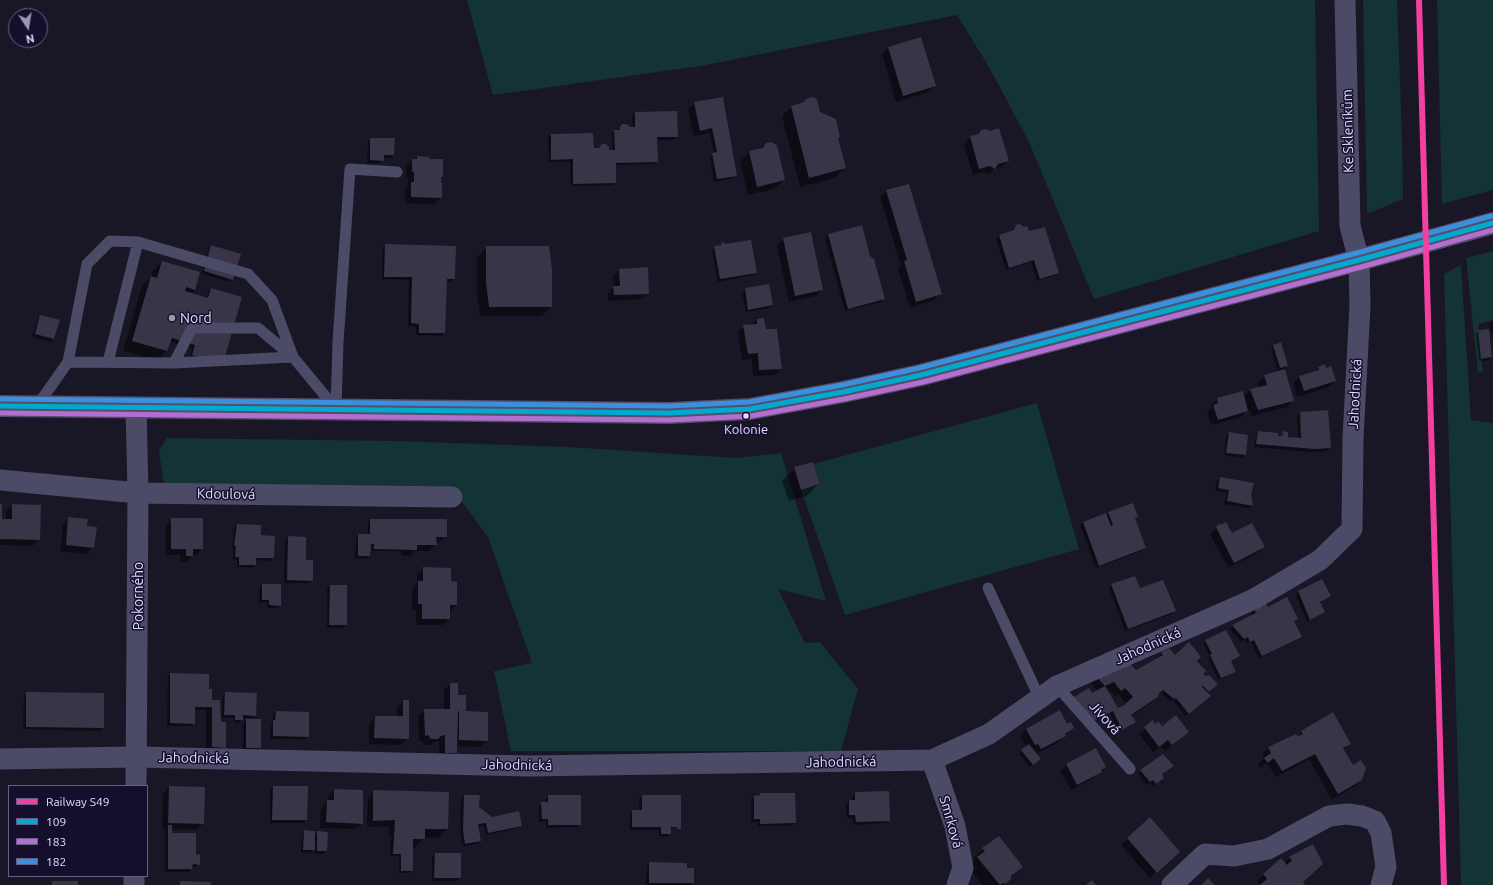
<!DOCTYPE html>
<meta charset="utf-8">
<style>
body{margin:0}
#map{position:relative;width:1493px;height:885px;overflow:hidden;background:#191626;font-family:Ubuntu,sans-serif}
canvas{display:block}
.legend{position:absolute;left:8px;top:785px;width:140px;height:92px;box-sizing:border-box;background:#150f2d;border:1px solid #666181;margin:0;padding:5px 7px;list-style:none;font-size:12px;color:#e0dbff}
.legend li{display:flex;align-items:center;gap:8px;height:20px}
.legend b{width:20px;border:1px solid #666181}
.north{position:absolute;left:8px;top:8px;width:40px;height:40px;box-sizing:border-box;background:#150f2d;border:1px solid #666181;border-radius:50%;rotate:168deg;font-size:11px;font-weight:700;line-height:16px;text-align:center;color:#e0dbff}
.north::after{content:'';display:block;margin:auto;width:14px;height:18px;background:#9a96b3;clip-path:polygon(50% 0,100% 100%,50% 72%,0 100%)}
</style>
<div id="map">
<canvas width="1493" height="885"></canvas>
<ul class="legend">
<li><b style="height:5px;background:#f240a1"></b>Railway S49</li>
<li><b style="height:5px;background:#00a9ce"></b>109</li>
<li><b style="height:5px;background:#b36fd0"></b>183</li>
<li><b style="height:5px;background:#3a90db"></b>182</li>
</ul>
<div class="north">N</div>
</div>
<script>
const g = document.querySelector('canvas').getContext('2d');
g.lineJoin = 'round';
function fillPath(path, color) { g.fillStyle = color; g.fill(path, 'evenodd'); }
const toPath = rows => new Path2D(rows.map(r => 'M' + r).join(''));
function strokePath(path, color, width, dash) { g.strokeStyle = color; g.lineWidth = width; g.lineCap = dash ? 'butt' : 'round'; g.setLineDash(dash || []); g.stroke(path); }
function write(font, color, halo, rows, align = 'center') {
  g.font = font + ' Ubuntu,sans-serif'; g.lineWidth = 3; g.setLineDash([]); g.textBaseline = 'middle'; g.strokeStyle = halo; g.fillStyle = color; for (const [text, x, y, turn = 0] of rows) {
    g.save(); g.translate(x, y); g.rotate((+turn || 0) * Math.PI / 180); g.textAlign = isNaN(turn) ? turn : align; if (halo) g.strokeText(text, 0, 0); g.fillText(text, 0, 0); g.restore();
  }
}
fillPath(toPath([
 [467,0,1315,0,1319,231,1094,299,1029,142,989,67,957,15,701,66,493,95],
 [1363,0,1397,0,1402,137,1403,199,1367,214],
 [1437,0,1493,0,1493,190,1442,204],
 [1493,251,1493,320,1478,324,1483,371,1478,372,1466,258],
 [1461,265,1471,420,1493,423,1493,885,1461,885,1444,274],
 [1037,403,1079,549,845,615,801,490,820,484,814,464],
 [167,438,394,441,569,447,736,458,781,453,826,601,778,589,805,643,820,642,858,689,841,751,511,751,494,671,532,663,488,537,451,487,164,486,159,451]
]), '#133335');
fillPath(toPath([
 [920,38,935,86,929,92,896,102,882,54,888,48],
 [722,98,736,175,734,178,714,182,710,157,714,154,710,133,694,136,688,109,695,103],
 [792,106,837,138,844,168,835,178,800,187,782,116],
 [635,113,677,137,674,140,656,140,657,161,654,164,615,165,615,183,612,185,571,186,570,162,549,162,548,137,551,135,593,149,613,151,612,134,619,128,620,135,630,128,633,128,632,116],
 [982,131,1007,161,1001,167,994,169,988,175,983,172,973,175,964,144,970,137,977,136],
 [371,139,393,155,391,158,383,158,383,160,380,163,367,163,368,142],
 [766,144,784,180,774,189,748,195,740,161,750,152,761,149],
 [417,157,442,177,440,179,441,197,435,204,405,203,405,189,408,187,408,178,406,178,406,166,412,160,415,160],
 [886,191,941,293,934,300,910,308,898,268,901,266,880,197],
 [1016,226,1028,233,1058,273,1055,275,1037,281,1031,262,1006,270,996,238,999,235,1012,231],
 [828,235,869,257,884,299,881,302,845,311,825,237],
 [783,239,822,290,816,296,789,302,777,246],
 [722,244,756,272,753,275,718,282,712,250],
 [386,245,454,279,451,282,446,282,444,333,442,336,416,335,416,326,408,326,409,280,382,279,383,248],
 [212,246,232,279,230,282,202,274,209,249],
 [487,247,551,307,541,316,480,316,477,293,477,257],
 [162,262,195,290,191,294,207,298,208,292,211,289,222,363,190,357,192,348,169,341,166,351,157,360,123,351,142,286,151,278,152,272],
 [620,270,648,293,642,299,608,301,608,293,614,287,613,276],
 [745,289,772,305,769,308,746,312,742,292],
 [40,316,58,321,53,339,50,342,32,337,38,319],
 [757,320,765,330,781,369,775,375,753,376,752,359,742,360,738,332,744,326,751,325],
 [1492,321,1493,321,1493,339,1489,324],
 [1479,331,1491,357,1488,360,1479,361,1476,334],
 [1274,346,1287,366,1284,369,1293,400,1287,407,1252,416,1249,409,1241,417,1211,425,1207,412,1212,407,1211,405,1218,399,1243,397,1251,390,1260,388,1258,382,1265,376,1278,372,1271,349],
 [1319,367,1325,369,1335,381,1329,387,1297,397,1293,383,1300,377,1313,373],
 [1327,411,1330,448,1327,451,1310,452,1254,447,1256,435,1258,432,1280,437,1283,432,1287,438,1299,439,1297,416,1300,413],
 [1229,434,1247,436,1245,455,1242,458,1224,455,1226,436],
 [795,468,819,483,807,496,789,501,782,481],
 [1220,478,1250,494,1252,506,1249,508,1224,504,1227,493,1215,491,1217,481],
 [1132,504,1134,519,1145,548,1142,551,1096,568,1080,525,1083,522,1106,515,1108,513],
 [0,505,1,520,6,520,6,511,13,505,40,506,39,540,32,546,0,545],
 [69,518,86,527,93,547,87,554,60,551,63,524],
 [172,519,202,548,196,555,192,555,186,562,180,561,180,555,165,555,166,525],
 [370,520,446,536,439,542,435,543,436,544,429,551,414,551,410,556,401,555,401,551,372,551,372,547,370,547,369,556,367,559,355,558,356,538,358,535,368,535,368,523],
 [237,525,260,536,273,558,270,561,255,560,255,565,252,568,237,567,237,560,233,559,233,549,232,549,234,528],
 [1219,525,1231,534,1264,547,1257,553,1228,568,1210,534],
 [288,537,305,561,312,580,309,583,284,583,285,540],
 [423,568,450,582,456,583,456,605,449,612,449,619,443,625,416,625,416,610,412,610,412,589,417,584,417,574],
 [262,585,280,605,277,608,267,608,267,602,259,603,259,588],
 [1112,585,1139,590,1174,611,1172,614,1125,631,1109,588],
 [330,586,346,625,343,628,327,628,327,589],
 [1298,592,1330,596,1320,603,1324,612,1307,622,1296,595],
 [1267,609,1297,619,1293,622,1301,636,1298,639,1259,658,1251,642,1247,644,1245,639,1241,642,1230,629,1232,626,1253,616,1250,610],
 [1206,641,1239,656,1230,662,1235,672,1232,674,1218,680,1208,659,1210,657,1203,643],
 [1169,649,1175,656,1193,663,1202,674,1216,684,1206,693,1207,699,1185,716,1173,700,1170,701,1160,692,1152,702,1130,717,1135,722,1132,724,1119,732,1110,713,1087,725,1092,694,1098,691,1089,681,1095,675,1136,671,1160,658,1159,656,1162,653],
 [1107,688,1115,696,1118,694,1127,704,1118,710,1105,689],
 [171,674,208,690,211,702,220,717,221,717,223,696,226,693,255,715,253,718,242,718,239,723,233,722,233,718,220,717,225,747,219,754,206,753,206,710,194,710,194,723,191,726,167,726,168,677],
 [450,684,465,712,487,740,481,747,456,746,456,752,450,759,439,758,439,741,434,742,431,745,424,745,422,741,419,741,418,716,425,710,444,710,444,690],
 [27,693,103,728,100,731,23,729,24,696],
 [404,701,408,738,401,745,369,744,369,724,375,717,397,717,397,707],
 [276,712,308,736,305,739,270,739,271,724,273,722,273,715],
 [246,720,260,748,257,751,243,751,243,723],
 [1152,722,1155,725,1188,732,1165,751,1161,746,1153,752,1139,734],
 [1067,725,1073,728,1058,742,1036,754,1037,761,1030,767,1019,754,1026,747,1020,736,1026,730],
 [1302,732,1350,744,1343,750,1361,780,1355,786,1332,800,1309,759,1276,777,1267,763,1261,768,1258,764,1264,758,1262,754,1269,748,1297,737],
 [1163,755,1160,781,1153,786,1150,782,1147,785,1138,774],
 [1067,765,1104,767,1094,778,1071,790,1060,771],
 [169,787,203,823,197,830,171,829,171,834,195,856,199,864,196,867,192,867,189,872,165,872,165,829,162,829,163,794],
 [273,787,307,787,306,820,303,823,270,823,270,790],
 [334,790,362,823,355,829,320,828,321,808,328,801,328,796],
 [374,791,447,829,438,838,424,838,414,848,412,848,412,871,409,873,399,873,399,856,390,856,391,835,389,835,389,826,367,827,368,797],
 [855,793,889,820,886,823,853,825,853,818,847,818,846,804,849,801,852,801,852,796],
 [760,794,795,823,792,826,758,826,758,822,751,822,751,799,754,797,759,796],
 [464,796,491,818,521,825,518,828,486,835,484,825,478,826,480,841,477,844,463,846,460,833,461,799],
 [548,796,580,824,577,827,546,828,546,821,539,822,539,806,542,803,546,803,546,799],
 [642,796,680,829,679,830,679,828,672,828,672,829,670,829,670,834,667,837,659,836,659,830,630,830,630,814,632,811,639,811,639,799],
 [1150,818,1172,858,1150,878,1121,845],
 [304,831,314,836,318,832,326,851,323,854,314,853,314,849,311,853,301,852,302,834],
 [1312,846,1302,883,1303,885,1261,885,1257,881,1280,859,1284,863,1289,858],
 [983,849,1022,867,1004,885,982,885,969,867,975,861,974,858],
 [435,854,460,878,457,881,432,881,432,857],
 [650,863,686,869,693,882,690,885,646,885,647,866]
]), '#0007');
fillPath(toPath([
 [921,37,936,86,903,96,888,47],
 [723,97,737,176,717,179,712,153,717,152,712,128,700,131,694,102],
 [812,97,817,99,820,112,836,119,840,137,838,138,846,168,809,178,791,106,804,102,806,99],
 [677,111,678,137,657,137,658,162,616,163,616,183,573,184,573,159,551,160,551,134,593,133,594,148,599,148,602,144,606,144,609,147,609,150,615,150,614,130,620,130,620,127,622,124,627,124,630,127,635,127,635,112],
 [999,128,1009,161,998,164,995,169,990,166,979,169,970,136,979,134,981,130,987,129,990,131],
 [370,138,395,138,394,155,384,155,384,161,370,160],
 [771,142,777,145,785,180,757,187,749,151,763,148,766,143],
 [417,156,429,157,429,159,443,159,443,177,441,177,441,183,442,183,442,198,411,197,411,182,414,182,414,172,412,172,412,159,417,159],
 [909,184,942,294,916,302,904,261,907,260,886,190],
 [1020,224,1024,227,1027,226,1029,231,1045,227,1059,273,1040,279,1034,260,1009,268,999,235,1014,230,1016,225],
 [862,225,870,256,874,259,885,299,848,309,828,234],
 [811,232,823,290,795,296,783,238],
 [751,240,757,273,720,279,714,246,722,245,721,243,724,242,725,244],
 [385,244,456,246,455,279,447,279,445,333,419,333,419,324,411,323,412,277,384,277],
 [211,245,241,254,233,280,204,271],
 [486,246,549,246,552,270,552,307,489,307,486,283],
 [162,261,200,272,195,290,186,287,185,291,208,298,211,288,242,297,223,364,192,355,195,345,172,338,167,351,132,341,151,276,157,278],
 [648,267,649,294,614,295,613,286,620,286,619,269],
 [769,284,773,305,748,310,745,288],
 [40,315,60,320,54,339,35,334],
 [764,318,766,329,777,329,782,369,759,370,758,353,748,354,743,325,757,324,757,319],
 [1489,329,1492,357,1481,359,1478,330],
 [1281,342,1288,366,1280,368,1273,345],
 [1325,364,1326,368,1331,366,1336,381,1304,391,1299,376,1319,370,1318,367],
 [1285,369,1294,401,1258,410,1250,389,1267,385,1264,375],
 [1243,391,1248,411,1218,420,1213,405,1218,403,1217,398],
 [1328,410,1331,448,1314,449,1256,444,1258,431,1278,433,1278,436,1282,436,1283,431,1288,432,1288,437,1301,438,1300,412],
 [1229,432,1248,435,1246,455,1226,453],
 [813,462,820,484,801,490,794,467],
 [1220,477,1254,483,1251,494,1253,506,1227,501,1229,490,1218,488],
 [1133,503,1138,517,1135,518,1146,548,1099,566,1083,522,1106,513,1111,526,1113,525,1108,512],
 [0,504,2,504,2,519,12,519,12,504,41,505,40,540,0,539],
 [68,517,88,519,87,526,97,527,94,548,66,545],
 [171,518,203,518,203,549,193,549,193,556,186,556,186,549,171,549],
 [370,519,447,519,447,537,436,537,437,545,417,545,417,550,374,549,374,544,371,544,370,556,358,556,358,534,370,534],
 [1226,522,1232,533,1252,523,1265,547,1234,563,1216,527,1219,524,1220,525],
 [237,524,261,525,261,535,275,536,274,558,256,558,256,565,239,565,239,557,235,557,236,546,234,546],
 [288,536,306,537,306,560,313,560,313,581,287,580],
 [423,567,451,568,451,581,457,582,457,605,450,605,450,619,422,619,422,604,418,604,418,581,423,581],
 [1135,576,1140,588,1163,580,1176,611,1128,629,1111,584],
 [1322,579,1331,596,1320,602,1325,612,1310,620,1298,591],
 [262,584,281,584,281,606,269,605,269,600,262,600],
 [330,585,347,585,347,625,329,625],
 [1287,597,1298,619,1294,621,1302,637,1262,656,1254,640,1250,642,1248,637,1244,639,1232,625,1256,613,1253,606,1264,601,1268,607],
 [1226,630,1240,656,1231,661,1236,672,1221,678,1210,655,1212,654,1205,640],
 [1189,642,1201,657,1195,662,1197,661,1206,671,1203,674,1205,676,1209,675,1218,684,1210,691,1208,691,1203,686,1202,687,1211,696,1189,714,1176,698,1174,699,1163,690,1158,694,1159,696,1131,715,1136,722,1122,730,1113,711,1091,722,1072,698,1089,688,1092,693,1105,686,1094,674,1125,658,1136,670,1163,655,1161,652,1169,648,1175,655],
 [1114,682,1121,691,1125,688,1133,697,1123,706,1118,708,1105,686],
 [170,673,209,674,209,689,212,689,212,700,220,700,221,722,226,722,226,748,212,747,212,707,195,707,195,724,170,723],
 [450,683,458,683,458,695,466,695,466,711,488,712,488,741,459,740,459,711,458,711,457,753,445,753,445,735,441,736,438,739,431,739,428,735,425,736,424,709,450,709],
 [26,692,104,693,104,728,26,727],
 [225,692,257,693,256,716,243,715,243,720,235,720,235,715,224,715],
 [403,700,409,700,409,739,374,738,375,716,403,716],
 [1060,710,1067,724,1071,722,1074,728,1065,734,1066,736,1041,749,1038,744,1035,745,1026,729],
 [276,711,309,712,309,737,273,736,273,720,275,720],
 [1333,712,1351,744,1343,748,1353,765,1361,760,1366,768,1362,780,1338,794,1315,754,1282,771,1274,758,1268,763,1264,758,1271,753,1268,747,1296,734,1298,736,1303,734,1301,731],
 [1176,715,1189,732,1172,745,1168,740,1159,747,1144,727,1153,720,1155,724,1158,721,1162,726],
 [246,719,261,719,261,748,246,748],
 [1029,744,1041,759,1033,765,1021,750],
 [1096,748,1106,767,1101,770,1102,772,1077,785,1066,764],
 [1163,754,1174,766,1162,774,1164,778,1156,784,1153,780,1150,782,1140,770],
 [169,786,205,787,204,824,168,823],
 [273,786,308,786,307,820,272,820],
 [334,789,363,790,363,824,326,822,327,800,334,800],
 [373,790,449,792,448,829,425,829,425,839,413,839,413,871,401,871,401,854,393,854,395,820,373,821],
 [889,791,890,821,856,822,855,815,849,815,849,800,855,800,855,792],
 [760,793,795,793,796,823,760,824,760,819,754,819,754,796,760,795],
 [464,795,480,795,479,807,492,817,519,811,522,826,488,833,486,823,478,824,481,841,465,844,463,830],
 [548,795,581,795,581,825,548,825,548,819,542,819,541,802,548,802],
 [642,795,681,795,681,829,677,829,677,827,671,827,671,834,661,834,661,827,632,827,632,810,642,810],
 [1150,817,1180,852,1157,873,1127,838],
 [168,825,172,825,172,833,196,833,196,855,200,854,200,865,193,864,192,869,168,869],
 [304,830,315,831,315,850,303,850],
 [317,831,328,832,327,851,317,851],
 [999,836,1023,867,1011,876,1011,879,1005,884,1003,883,1000,885,977,857,985,851,982,848],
 [1313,844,1323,864,1303,882,1305,885,1260,885,1267,879,1263,874,1281,858,1287,865,1292,860,1289,857],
 [435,853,461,853,461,878,434,878],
 [649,862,687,863,687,868,694,868,694,883,649,883],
 [1208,878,1215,885,1201,885],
 [1092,880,1096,885,1086,885],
 [52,881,78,881,78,885,52,885],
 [180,881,211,882,211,885,180,885]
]), '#393447');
strokePath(toPath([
 [108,362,138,242],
 [174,363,192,328,258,328,293,357,336,409],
 [37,406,68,362,87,264,110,241,138,242,248,274,272,300,293,357,174,363,68,362],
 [336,409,338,342,350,169,397,172],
 [988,588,1040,699],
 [1057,686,1130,769]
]), '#4c4b67', 11);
strokePath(toPath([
 [136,407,138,493,136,786],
 [0,480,138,493,452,497],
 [0,759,137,757,529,766,932,760,989,734,1057,686,1254,599,1320,560,1352,529,1353,439,1360,305,1359,260,1350,226,1345,0],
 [932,760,955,826,963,868,957,885],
 [134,885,134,876],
 [1172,885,1205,854,1234,856,1268,849,1329,816,1347,814,1362,816,1375,821,1381,833,1386,867,1381,885]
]), '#4c4b67', 21);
strokePath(toPath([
 [0,406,669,413,750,409,843,392,921,375,1359,260,1493,223]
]), '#564c6b', 22);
strokePath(toPath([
 [0,406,669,413,750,409,843,392,921,375,1359,260,1493,223]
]), '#00a9ce', 5);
strokePath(toPath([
 [0,413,669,420,751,416,844,399,923,382,1361,267,1493,230]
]), '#b36fd0', 5);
strokePath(toPath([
 [0,399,669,406,749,402,842,385,919,368,1357,253,1491,216]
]), '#3a90db', 5);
strokePath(toPath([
 [1419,0,1444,885]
]), '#f240a1', 6);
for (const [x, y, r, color] of [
 [172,318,4,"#9a96b3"],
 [746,416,3.5,"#e0dbff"]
]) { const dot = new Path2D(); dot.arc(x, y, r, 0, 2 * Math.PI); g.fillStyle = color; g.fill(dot); strokePath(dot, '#150f2d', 1.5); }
write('13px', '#e0dbff', '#150f2d', [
 ["Kolonie",746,430]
]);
write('14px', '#e0dbff', '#150f2d', [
 ["Ke Skleníkům",1348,131,-91],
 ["Jahodnická",1355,394,-87],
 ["Kdoulová",226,494,1],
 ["Pokorného",138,596,-90],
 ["Jahodnická",1148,646,-24],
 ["Jívová",1105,718,48],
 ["Jahodnická",194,758,1],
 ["Jahodnická",841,762,-1],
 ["Jahodnická",517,765,1],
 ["Smrková",951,822,74]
]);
write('14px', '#e0dbff', '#150f2d', [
 ["Nord",180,318]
], 'left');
</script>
